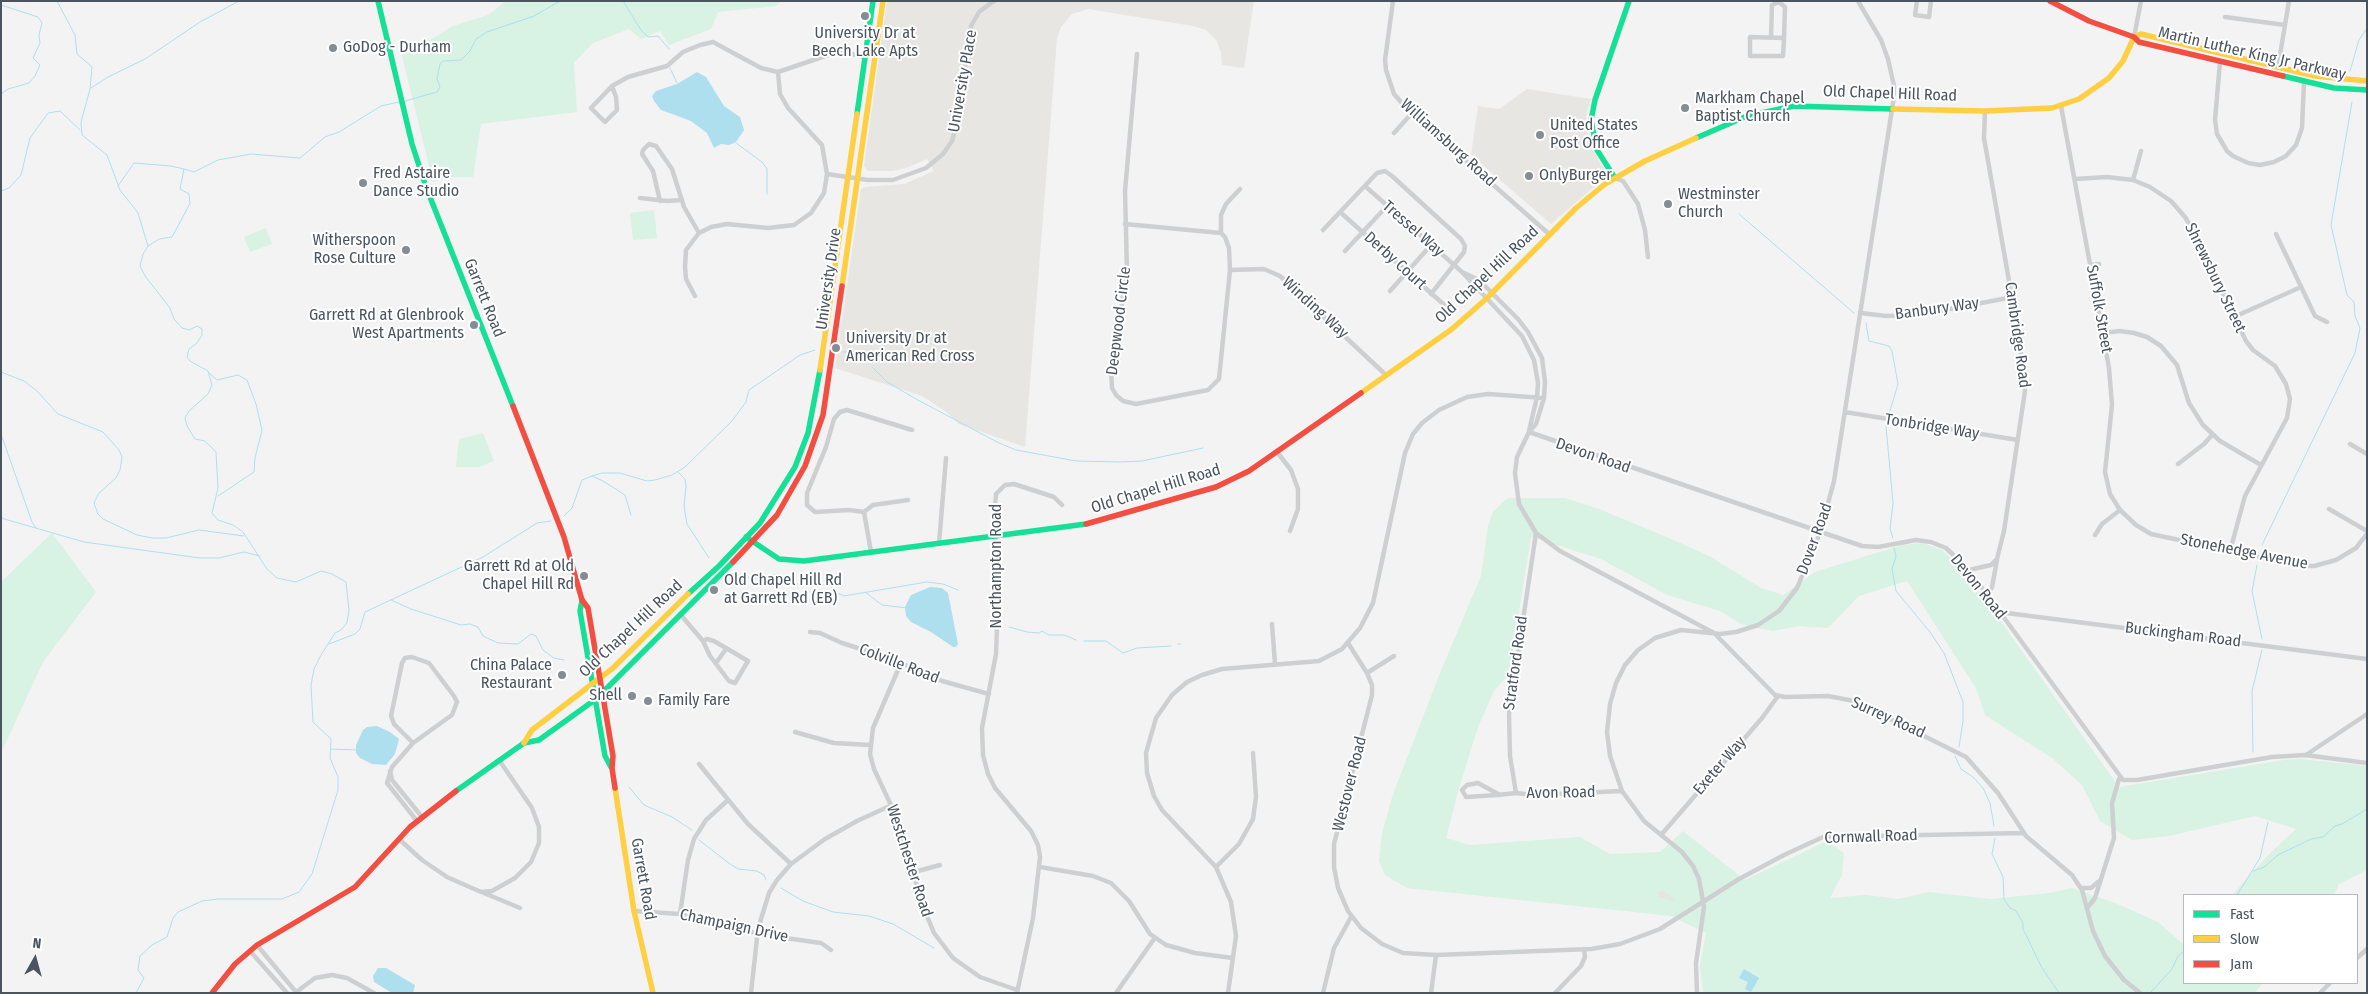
<!DOCTYPE html>
<style>
body{margin:0}
#map{position:relative;width:2368px;height:994px;overflow:hidden;background:#f3f3f3;font-family:"Fira Sans Condensed",sans-serif}
canvas{display:block}
.frame{position:absolute;inset:0;border:2px solid #4a5560;pointer-events:none}
.legend{position:absolute;left:2183px;top:894px;width:175px;height:90px;box-sizing:border-box;background:#fff;border:1px solid #b7bbbf;margin:0;padding:6px 9px;list-style:none;font-size:15px;color:#4a5560}
.legend li{display:flex;align-items:center;gap:10px;height:25px}
.legend b{width:25px;border:1px solid #b7bbbf}
.north{position:absolute;left:10px;top:934px;width:50px;height:50px;-webkit-text-stroke:4px #fff;paint-order:stroke;rotate:7deg;font-size:14px;font-weight:700;line-height:20px;text-align:center;color:#4a5560}
.north::after{content:'';display:block;margin:auto;width:18px;height:22px;background:#4a5560;clip-path:polygon(50% 0,100% 100%,50% 72%,0 100%)}
</style>
<div id="map">
<canvas width="2368" height="994"></canvas>
<div class="frame"></div>
<ul class="legend">
<li><b style="height:6px;background:#16e098"></b>Fast</li>
<li><b style="height:6px;background:#ffcf43"></b>Slow</li>
<li><b style="height:6px;background:#f24e42"></b>Jam</li>
</ul>
<div class="north">N</div>
</div>
<script>
const g = document.querySelector('canvas').getContext('2d');
g.lineJoin = 'round';
function fillPath(path, color) { g.fillStyle = color; g.fill(path, 'evenodd'); }
const toPath = rows => new Path2D(rows.map(r => 'M' + r).join(''));
function strokePath(path, color, width, dash) { g.strokeStyle = color; g.lineWidth = width; g.lineCap = dash ? 'butt' : 'round'; g.setLineDash(dash || []); g.stroke(path); }
function write(font, color, halo, rows, align = 'center') {
  g.font = font + ' "Fira Sans Condensed",sans-serif'; g.lineWidth = 4; g.setLineDash([]); g.textBaseline = 'middle'; g.strokeStyle = halo; g.fillStyle = color; for (const [text, x, y, turn = 0] of rows) {
    g.save(); g.translate(x, y); g.rotate((+turn || 0) * Math.PI / 180); g.textAlign = isNaN(turn) ? turn : align; if (halo) g.strokeText(text, 0, 0); g.fillText(text, 0, 0); g.restore();
  }
}
fillPath(toPath([
 [887,1,1254,1,1244,68,1222,65,1221,52,1216,40,1206,30,1193,26,1088,9,1072,14,1061,27,1057,39,1025,447,959,424,945,411,922,396,835,368,861,189,865,187,904,184,934,171,927,159,906,168,892,171,868,171,864,166],
 [1527,89,1591,99,1586,117,1588,134,1593,151,1608,175,1551,224,1471,155,1478,106,1499,109]
]), '#e7e6e2');
fillPath(toPath([
 [506,1,782,1,776,6,718,12,711,29,669,45,660,31,641,39,629,29,593,43,574,63,577,112,481,124,473,177,449,177,433,182,400,48,430,40,453,26,488,15],
 [654,210,657,238,633,240,630,213],
 [266,228,272,244,250,252,244,237],
 [483,433,494,461,479,467,456,467,459,439],
 [1510,498,1565,498,1599,509,1676,541,1711,557,1761,588,1783,595,1815,572,1902,545,1923,543,1942,550,1953,560,1984,598,2119,787,2284,760,2301,759,2367,766,2367,870,2339,884,2334,895,2232,895,2269,854,2296,829,2255,816,2169,836,2132,840,2100,821,2082,785,2052,758,1985,715,1976,688,1907,581,1859,596,1828,628,1799,626,1773,631,1741,624,1720,611,1667,595,1601,559,1531,537,1509,674,1494,691,1478,727,1459,788,1446,838,1470,845,1580,837,1610,854,1660,852,1683,831,1745,880,1827,841,1844,853,1842,875,1830,898,1866,895,1898,899,1929,892,1990,899,2049,893,2072,888,2115,903,2158,922,2182,943,2184,941,2184,983,2263,983,2254,993,1703,993,1700,966,1706,933,1671,916,1407,888,1385,875,1379,861,1382,833,1393,794,1440,673,1481,576,1488,526,1493,512,1504,501],
 [52,533,96,592,43,662,1,753,1,582]
]), '#d8f2e3');
fillPath(toPath([
 [1663,891,1674,898,1674,901,1658,897,1658,892]
]), '#e6e5e0');
fillPath(toPath([
 [697,72,706,77,724,106,740,117,744,130,736,142,729,145,721,144,714,148,707,133,691,121,661,110,654,101,652,96,656,91,677,84],
 [930,587,942,588,948,593,958,644,956,647,953,647,931,632,911,622,906,616,905,607,911,595],
 [377,726,390,732,399,739,395,754,386,765,372,764,360,758,356,753,356,745,363,730,367,727],
 [378,968,386,968,415,985,413,993,392,993,374,982,373,976],
 [1744,969,1759,978,1751,992,1745,989,1748,982,1739,978]
]), '#aedfef');
strokePath(toPath([
 [57,1,75,35,77,54,92,67,90,89,81,122,82,135,107,155,120,190,138,213,148,246],
 [623,1,641,30,648,37,658,36,669,49],
 [1,5,38,17,42,23,39,35,40,43,33,58,40,65,35,76,29,83,8,89,1,94],
 [670,68,677,83],
 [2350,71,2359,40,2367,28],
 [91,88,108,77,145,59,200,22,239,1],
 [405,101,437,92,440,87,437,79,440,64,443,61,461,60,470,51,476,39,487,32,534,16,560,1],
 [736,143,762,162,767,169,767,194],
 [184,169,194,172,218,160,251,154,300,158,325,137,339,132,381,106,399,102],
 [118,186,134,163,171,166,184,169,180,189,189,194,190,203,186,211,172,237,159,239,148,246,143,254,140,266,145,276,170,308,174,319,182,328,189,330,197,326,202,329,202,335,197,343,189,349,187,357,190,361,208,371,212,385,208,394,189,411,185,418,187,426,195,439,205,441,216,452,218,488,212,513,218,520,233,525,243,532,267,569,277,578,296,582,321,571,332,574,346,582,349,610,347,623,341,630,335,633,321,655,314,669,311,685,313,722,331,739,330,758,338,777,338,790,312,874,299,892,282,899,218,899,202,901,178,912,173,918,167,937,152,945,140,956,138,970,144,978,136,993],
 [1,191,9,188,21,175,30,138,48,113,60,111,80,130],
 [1739,214,1854,313],
 [1866,323,1869,341,1889,346,1892,351,1898,384,1889,414],
 [843,352,861,352],
 [872,367,887,382,916,399,999,443,1016,450,1076,461,1120,462,1142,461,1203,448],
 [1,372,24,381,37,391,58,414,103,432,119,450,122,457,120,470,116,478,99,493,94,503,98,514,103,519,137,535,152,538,166,538,199,530,244,536],
 [208,372,217,380,238,375,247,380,256,404,262,430,255,458,254,472,218,496],
 [1886,426,1893,503,1890,529,1893,538],
 [1,434,32,522,36,528],
 [678,472,685,479,686,486,684,506,687,524,709,558],
 [592,476,603,481,625,495,631,515],
 [564,516,572,508,582,480,592,476,602,473,620,473,647,481,655,480,672,475,685,467,732,421,746,402,749,390,800,355,815,350],
 [1,518,84,542,200,558,219,558,244,552,260,556],
 [2262,545,2355,353,2360,328,2355,316,2354,302,2347,295,2331,225,2352,102],
 [1894,548,1896,556,1892,569,1896,591,1930,632,1944,653,1963,702,1963,721,1959,747],
 [2257,565,2252,591,2262,639],
 [732,583,746,577,755,578,778,574,788,582,798,584,831,585,833,591,844,596,927,582,943,584,958,590],
 [865,592,882,605,907,608],
 [391,600,411,609,461,625,470,624,478,627,483,636,498,643,518,644,531,634,536,636,543,650,554,658,564,660],
 [1009,627,1027,632,1039,633,1042,631,1049,635,1064,635,1076,640],
 [1084,641,1106,641,1123,653,1137,648,1171,646],
 [329,644,355,634,360,629,365,612,483,557,537,523,551,521],
 [1178,644,1181,644],
 [331,749,357,750],
 [2253,752,2252,691,2262,650],
 [1955,756,1961,769,1973,777,1983,788,1990,803,1994,826],
 [629,787,644,805,672,817,692,830],
 [1995,838,1992,854,2003,877,2004,899,2010,908,2016,911,2023,923,2023,929,2042,968,2059,993],
 [699,840,730,864,738,869,757,871,764,875,766,880],
 [2253,871,2264,867,2278,855,2311,839,2323,837,2335,826,2342,824,2367,809],
 [781,888,803,901,833,912,869,916,893,924,934,948],
 [2237,895,2260,858,2268,822],
 [2151,992,2172,969,2178,956,2184,951]
]), '#aedfef', 1);
strokePath(toPath([
 [1393,1,1385,60,1386,70,1394,94,1407,109,1549,234],
 [1917,1,1915,15,1929,17,1931,1],
 [2225,17,2285,25],
 [1771,37,1772,5,1779,2,1785,7,1784,38,1783,56,1750,56,1750,37,1784,38],
 [2134,37,2141,1],
 [1137,54,1125,191,1127,272,1111,369,1112,388,1116,395,1123,401,1136,404,1208,390,1219,379,1230,270,1229,248,1225,237,1221,233,1221,215,1226,204,1240,189],
 [2220,62,2215,120,2217,134,2227,151,2233,156,2248,163,2260,165,2274,162,2286,156,2296,145,2302,128,2304,82],
 [2278,67,2289,1],
 [612,86,616,97,617,110,605,122,591,108,612,86,628,77,667,66,683,52,700,45,713,42,761,68,778,72,834,53,847,53,865,57],
 [2061,106,2109,368,2112,405,2105,472,2110,494,2120,510,2136,525,2151,534,2300,566,2314,566,2336,560,2356,548,2367,534],
 [1394,133,1412,113],
 [827,174,868,180,893,180,926,168,943,154,952,141,957,123,971,26,979,12,994,1],
 [1615,178,1623,181,1638,204,1645,230,1648,257],
 [2075,179,2107,177,2133,180,2150,187,2171,201,2185,217,2194,232,2246,341,2253,350,2275,366,2286,384,2290,399,2287,418,2245,496,2230,551],
 [2133,180,2141,151],
 [1365,186,1462,272,1522,336,1534,360,1538,383,1537,397,1529,431],
 [640,198,667,201,682,200],
 [660,201,653,171,642,154,643,150,649,144,656,146,672,169,684,207,699,233],
 [1340,212,1450,310],
 [1125,224,1221,233],
 [1323,230,1377,173,1385,171,1392,176,1461,239,1465,246,1464,252,1431,294],
 [2276,234,2315,316,2327,322],
 [1345,251,1387,206],
 [2091,265,2099,264],
 [1230,270,1264,269,1280,276,1386,375],
 [1462,272,1479,280,1518,319,1528,332,1542,358,1545,382,1544,398,1536,424,1529,432,1517,457,1515,473,1519,504,1536,533,1560,551,1714,633,1775,695,1785,697,1828,696,1854,701,1966,757,1998,793,2026,836,2072,875,2082,890,2093,931,2105,956,2124,980,2140,993],
 [1390,291,1431,245],
 [695,296,686,279,685,267,686,250,699,233,711,227,727,224,768,228,794,225,811,213,824,193,827,174,822,145,788,108,780,94,778,72],
 [1861,313,1886,316,1918,315,2013,297],
 [2234,317,2301,287],
 [2103,333,2120,331,2134,333,2147,337,2161,346,2177,365,2189,403,2203,425,2220,441,2261,465],
 [1845,412,2018,440],
 [1529,432,1862,546,1878,547,1916,540,1931,542,1946,548,1969,570,2123,780,2137,780,2272,757,2305,755,2367,763],
 [2350,444,2367,454],
 [1277,452,1291,470,1298,489,1298,509,1290,531],
 [2178,464,2204,444,2212,435],
 [2329,509,2367,531],
 [864,512,873,505,908,500],
 [2095,535,2102,524,2120,510],
 [939,544,946,458],
 [871,552,864,512,849,510,815,512,807,505,807,493,826,447,834,419,840,412,847,410,912,430],
 [1969,570,1991,565,1997,559,2004,531,2025,391,2019,338,1984,138,1985,111],
 [1987,596,1992,587,1997,560],
 [1999,612,2367,659],
 [680,614,703,641,710,656,729,681,735,683,748,661,714,641,707,639,703,641],
 [1272,624,1275,664],
 [810,632,820,633,842,643,892,659,942,681,989,694],
 [1348,643,1367,673,1372,685,1372,695,1334,844,1334,867,1338,888,1348,911,1361,928,1382,944,1403,953,1436,955,1591,949,1620,944,1660,929,1739,879,1784,855,1823,837,2023,833],
 [412,657,429,663,454,696,457,702,452,715,413,743,394,724,391,716,402,663,405,658,412,657],
 [716,663,726,649],
 [901,663,873,728,870,754,874,769,897,818,924,909,934,933,953,958,980,977,1017,990],
 [1367,673,1394,656],
 [795,732,834,743,870,745],
 [413,743,392,767,387,783,417,821],
 [2306,755,2367,714],
 [699,764,748,824,791,864],
 [390,771,392,780,422,817],
 [1516,793,1510,756,1509,714,1536,533],
 [1500,795,1478,783,1467,785,1462,790,1466,797,1497,795,1516,793,1533,795,1622,791],
 [1661,835,1762,718,1778,696],
 [399,839,422,860,447,877,481,892,492,891,515,878,531,862,539,843,539,827,532,808,499,760],
 [1040,867,1093,876,1111,883,1129,901,1150,934,1166,945,1195,953,1233,958],
 [1216,867,1239,844,1253,819,1256,797,1253,753],
 [914,872,940,865],
 [2081,888,2091,888,2098,882],
 [484,893,520,908],
 [2088,907,2095,898,2114,838,2112,803,2119,779],
 [634,911,680,914,764,935,821,943,831,950],
 [680,914,688,860,694,839,706,820,728,800],
 [257,945,296,992],
 [250,951,287,993],
 [2357,958,2367,949],
 [295,993,315,978,332,975,347,978,374,993],
 [751,993,758,929,769,893,777,880,791,864,825,839,857,821,892,805],
 [1017,993,1033,918,1040,857,1038,845,1031,831,995,788,988,774,983,755,982,728,996,654,999,576,994,517,996,494,1005,485,1014,484,1054,497,1062,505],
 [1116,993,1154,939],
 [1228,993,1236,936,1231,902,1216,867,1162,810,1154,796,1147,773,1146,753,1156,718,1172,695,1187,682,1202,675,1222,669,1319,661,1342,649,1360,628,1373,603,1405,453,1413,434,1422,423,1439,410,1467,397,1488,394,1544,398],
 [1323,993,1334,948,1351,917],
 [1431,993,1436,955],
 [1555,993,1581,966,1585,957,1584,949],
 [1697,993,1696,963,1704,907,1699,879,1693,866,1682,852,1644,821,1622,791,1610,756,1607,732,1610,704,1616,683,1625,665,1638,650,1655,638,1681,630,1720,634,1736,632,1758,625,1779,611,1797,588,1820,533,1834,481,1893,103,1894,86,1888,59,1881,40,1858,1],
 [2320,993,2330,983]
]), '#cdcfd1', 4.5);
strokePath(toPath([
 [378,1,412,144,426,187,513,406],
 [2283,76,2334,88,2367,90],
 [857,114,873,1],
 [1696,138,1747,116,1794,106,1893,109],
 [1615,178,1597,150,1591,120,1595,100,1629,1],
 [746,537,779,559,804,561,1086,524],
 [688,594,719,566,760,523,795,467,808,433,820,370],
 [582,600,580,611,605,756,611,767],
 [456,791,524,743,539,740,596,699,733,562]
]), '#16e098', 5.5);
strokePath(toPath([
 [2134,37,2141,34,2315,76,2367,81],
 [1893,109,1985,111,2052,108,2079,99,2109,78,2123,61,2134,37],
 [842,286,883,1],
 [820,370,857,114],
 [1361,393,1452,329,1487,298,1576,208,1605,184,1645,161,1696,138],
 [524,743,532,730,613,668,688,594],
 [615,788,634,911,653,993]
]), '#ffcf43', 5.5);
strokePath(toPath([
 [2050,1,2089,21,2134,37,2139,42,2283,76],
 [513,406,564,537,582,600,588,608,613,756,612,768,615,788],
 [1086,524,1216,487,1249,471,1361,393],
 [733,562,777,515,805,466,823,415,842,286],
 [212,993,235,964,257,945,355,887,410,827,456,791]
]), '#f24e42', 5.5);
for (const [x, y, r, color] of [
 [865,16,5,"#858c93"],
 [333,48,5,"#858c93"],
 [1685,108,5,"#858c93"],
 [1540,135,5,"#858c93"],
 [1529,176,5,"#858c93"],
 [363,183,5,"#858c93"],
 [1668,204,5,"#858c93"],
 [406,250,5,"#858c93"],
 [474,325,5,"#858c93"],
 [836,348,5,"#858c93"],
 [584,576,5,"#858c93"],
 [714,590,5,"#858c93"],
 [562,675,5,"#858c93"],
 [632,696,5,"#858c93"],
 [648,701,5,"#858c93"]
]) { const dot = new Path2D(); dot.arc(x, y, r, 0, 2 * Math.PI); g.fillStyle = color; g.fill(dot); strokePath(dot, '#fff', 2); }
write('16px', '#4a5560', '#fff', [
 ["University Dr at",865,34,"center"],
 ["Beech Lake Apts",865,52,"center"],
 ["GoDog - Durham",343,48],
 ["Markham Chapel",1695,99],
 ["Baptist Church",1695,117],
 ["United States",1550,126],
 ["Post Office",1550,144],
 ["Fred Astaire",373,174],
 ["Dance Studio",373,192],
 ["OnlyBurger",1539,176],
 ["Westminster",1678,195],
 ["Church",1678,213],
 ["Witherspoon",396,241,"right"],
 ["Rose Culture",396,259,"right"],
 ["Garrett Rd at Glenbrook",464,316,"right"],
 ["West Apartments",464,334,"right"],
 ["University Dr at",846,339],
 ["American Red Cross",846,357],
 ["Garrett Rd at Old",574,567,"right"],
 ["Chapel Hill Rd",574,585,"right"],
 ["Old Chapel Hill Rd",724,581],
 ["at Garrett Rd (EB)",724,599],
 ["China Palace",552,666,"right"],
 ["Restaurant",552,684,"right"],
 ["Shell",622,696,"right"],
 ["Family Fare",658,701]
], 'left');
write('16px', '#4a5560', '#fff', [
 ["Martin Luther King Jr Parkway",2252,54,13],
 ["University Place",963,81,-80],
 ["Old Chapel Hill Road",1890,94,2],
 ["Williamsburg Road",1448,143,42],
 ["Tressel Way",1413,229,41],
 ["Derby Court",1395,261,42],
 ["Old Chapel Hill Road",1487,275,-43],
 ["Shrewsbury Street",2215,278,64],
 ["University Drive",829,279,-82],
 ["Garrett Road",484,298,68],
 ["Winding Way",1315,308,42],
 ["Banbury Way",1937,309,-8],
 ["Suffolk Street",2099,309,80],
 ["Deepwood Circle",1119,321,-83],
 ["Cambridge Road",2017,335,82],
 ["Tonbridge Way",1932,427,9],
 ["Devon Road",1593,456,19],
 ["Old Chapel Hill Road",1156,489,-17],
 ["Dover Road",1815,539,-70],
 ["Stonehedge Avenue",2244,552,11],
 ["Northampton Road",997,566,-90],
 ["Devon Road",1978,587,51],
 ["Old Chapel Hill Road",631,629,-43],
 ["Buckingham Road",2183,635,7],
 ["Stratford Road",1516,663,-82],
 ["Colville Road",899,664,21],
 ["Surrey Road",1888,718,24],
 ["Exeter Way",1720,766,-49],
 ["Westover Road",1350,784,-76],
 ["Avon Road",1561,793,-1],
 ["Cornwall Road",1871,837,-2],
 ["Westchester Road",909,861,72],
 ["Garrett Road",643,879,80],
 ["Champaign Drive",734,926,12]
]);
</script>
